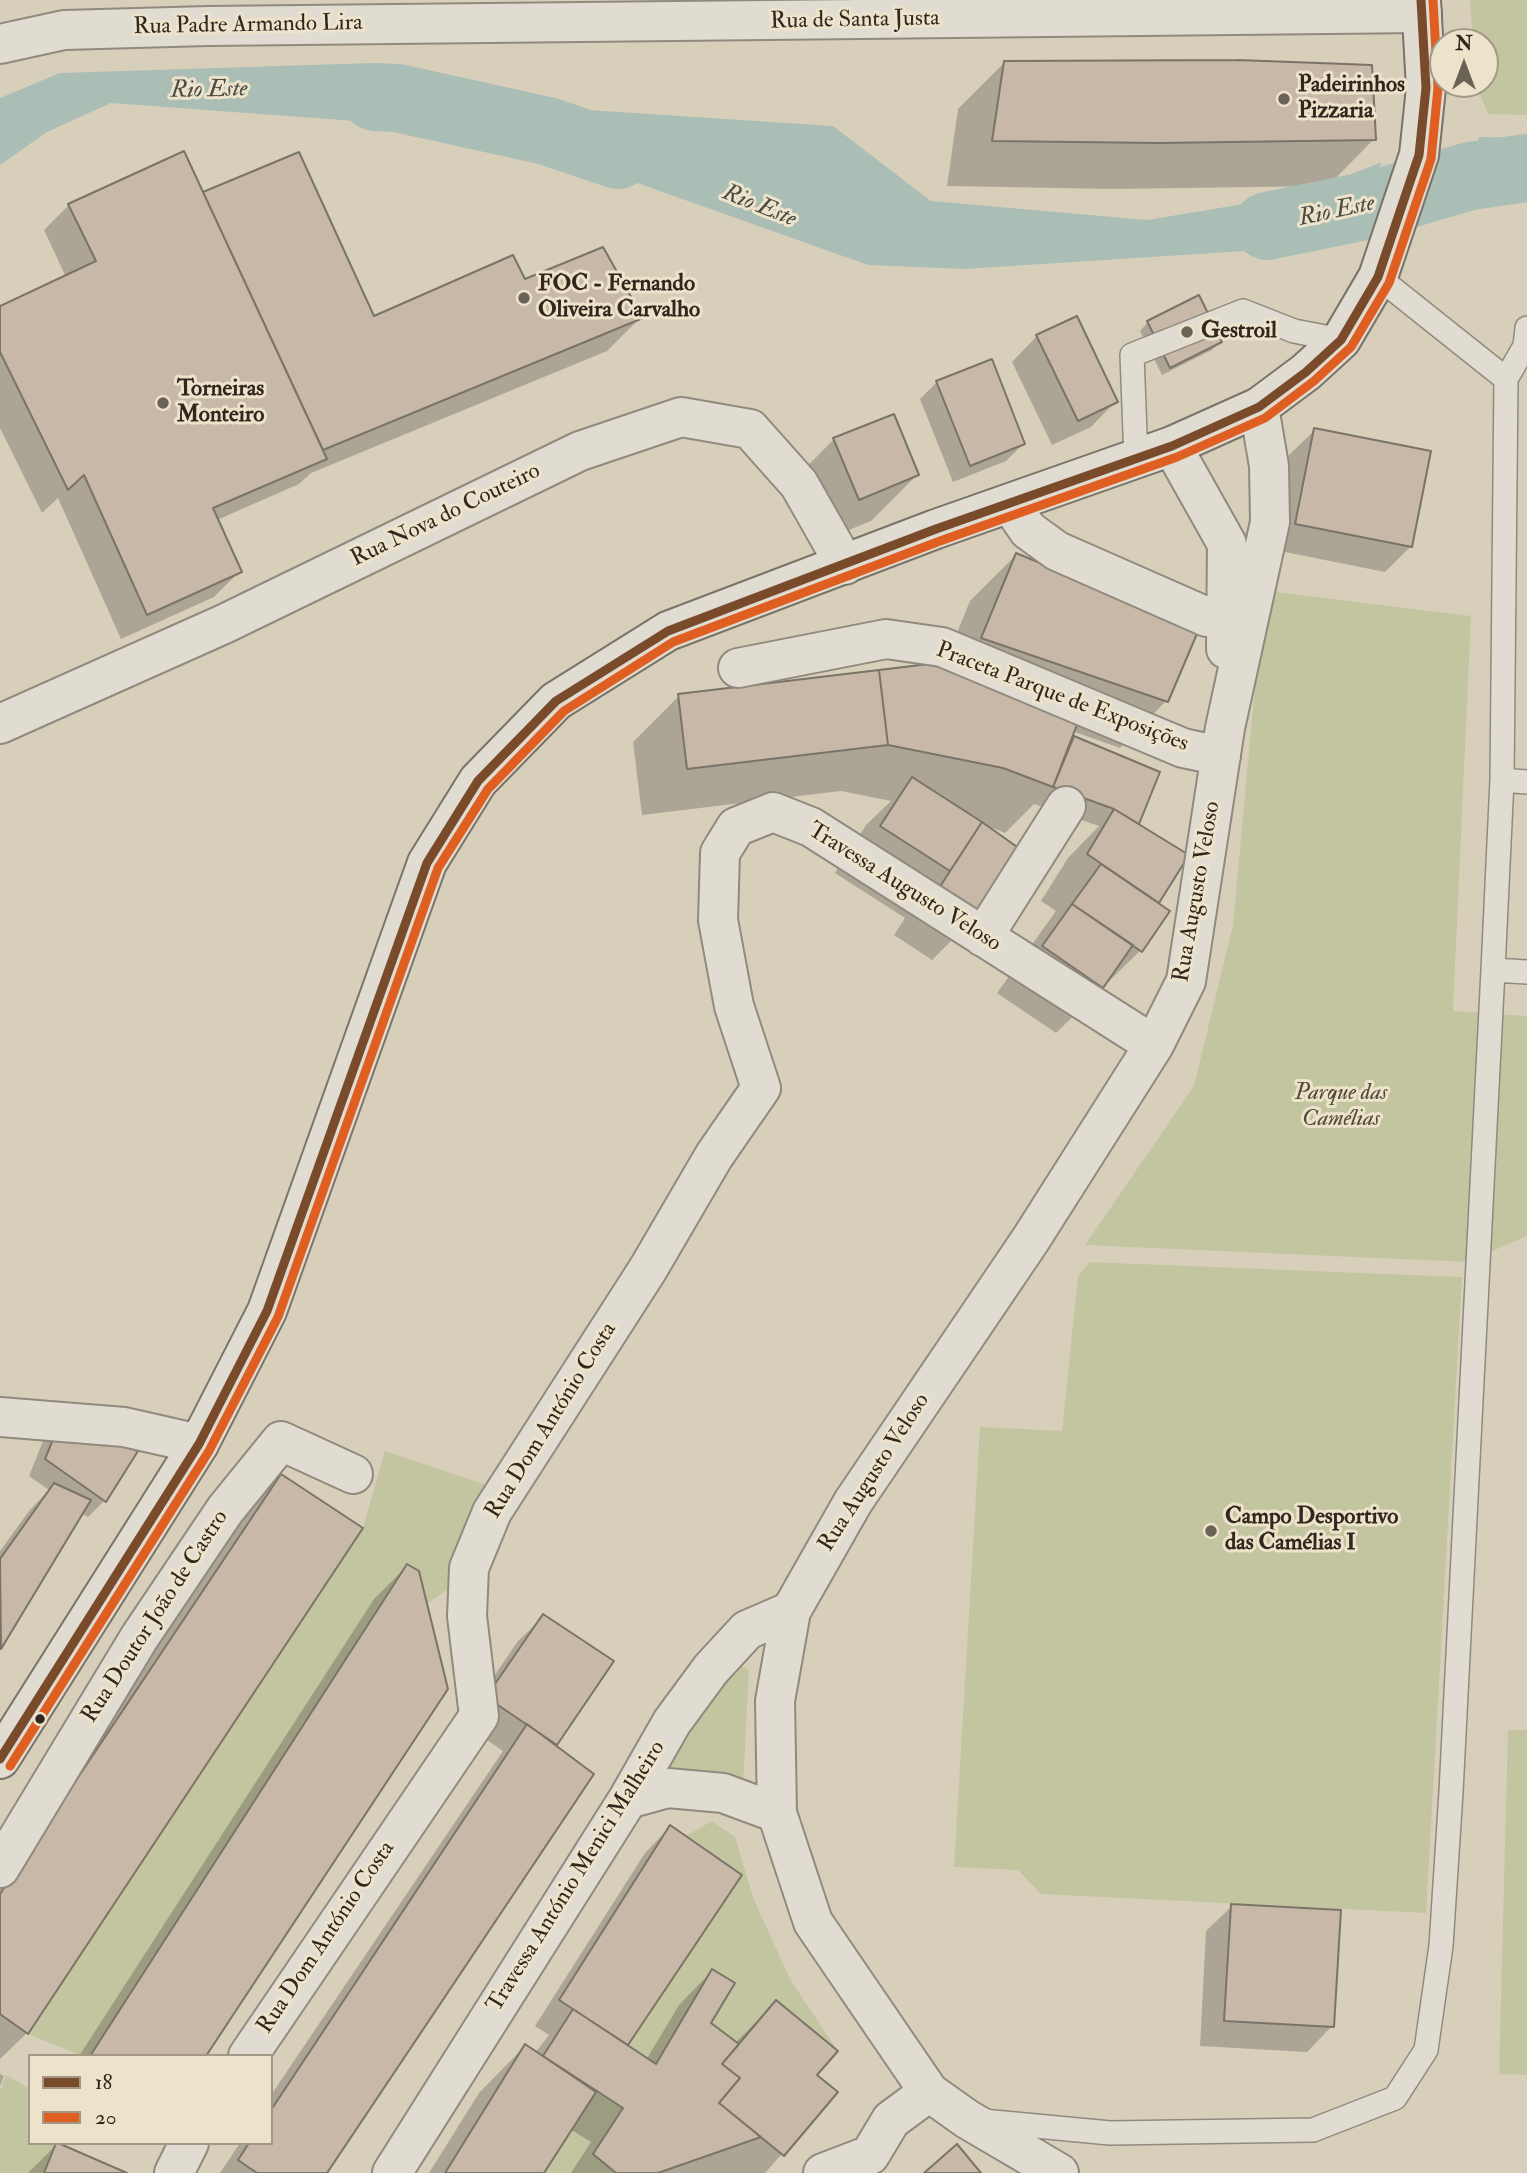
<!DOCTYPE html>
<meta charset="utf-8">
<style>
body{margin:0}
#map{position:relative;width:1527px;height:2173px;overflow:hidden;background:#d8cfbb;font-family:"IM FELL Double Pica",serif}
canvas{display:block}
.legend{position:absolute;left:28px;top:2054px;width:245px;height:91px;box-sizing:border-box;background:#ede3cb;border:2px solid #a29886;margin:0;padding:9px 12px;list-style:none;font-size:21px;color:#31271f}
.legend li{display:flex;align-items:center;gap:14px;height:35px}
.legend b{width:35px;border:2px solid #a29886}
.north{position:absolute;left:1429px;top:28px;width:70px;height:70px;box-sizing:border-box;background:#ede3cb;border:2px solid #a29886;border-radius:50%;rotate:0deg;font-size:19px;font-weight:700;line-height:28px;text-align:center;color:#31271f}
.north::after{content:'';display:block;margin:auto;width:24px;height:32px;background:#6b6256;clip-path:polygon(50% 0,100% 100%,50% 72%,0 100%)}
</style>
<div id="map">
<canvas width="1527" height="2173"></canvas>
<ul class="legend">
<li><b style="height:9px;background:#7a4b2a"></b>18</li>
<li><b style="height:9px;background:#df5f22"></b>20</li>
</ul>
<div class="north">N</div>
</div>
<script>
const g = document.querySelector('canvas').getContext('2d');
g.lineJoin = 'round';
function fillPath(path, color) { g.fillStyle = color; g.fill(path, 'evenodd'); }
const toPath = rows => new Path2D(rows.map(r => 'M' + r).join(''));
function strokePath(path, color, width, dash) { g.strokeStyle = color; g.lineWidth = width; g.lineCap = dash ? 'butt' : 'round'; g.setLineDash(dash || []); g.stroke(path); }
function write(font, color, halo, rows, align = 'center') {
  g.font = font + ' "IM FELL Double Pica",serif'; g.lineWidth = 6; g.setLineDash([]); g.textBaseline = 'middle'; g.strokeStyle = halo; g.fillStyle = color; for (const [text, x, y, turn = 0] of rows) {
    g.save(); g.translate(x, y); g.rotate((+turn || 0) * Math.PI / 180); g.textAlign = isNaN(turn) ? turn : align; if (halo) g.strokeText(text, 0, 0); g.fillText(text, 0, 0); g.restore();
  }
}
fillPath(toPath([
 [1470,0,1527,0,1527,115,1488,114,1476,84,1485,84,1485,42,1473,42],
 [1268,591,1471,616,1453,1011,1527,1016,1527,1236,1467,1262,1085,1245,1194,1086,1233,925,1260,632],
 [1090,1262,1462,1277,1426,1913,1041,1894,1018,1870,954,1867,980,1427,1062,1431,1078,1276],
 [385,1451,489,1486,457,1545,459,1581,427,1604,419,1571,406,1564,90,2056,82,2056,28,2034,363,1528],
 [734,1662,749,1670,743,1786,668,1769],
 [1508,1730,1527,1730,1527,2075,1499,2074],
 [712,1821,735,1837,754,1900,791,1981,838,2051,776,2000,739,2044,711,2023,735,1983,712,1969,656,2064,628,2045,742,1875,686,1836],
 [6,2075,30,2089,30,2143,56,2143,44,2173,0,2173,0,2091],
 [596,2092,623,2108,593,2154,616,2173,544,2173]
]), '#c3c5a1');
fillPath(toPath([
 [373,63,464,84,469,97,464,129,111,103,47,132,0,165,0,98,60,73],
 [527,106,833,126,931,201,1147,220,1298,195,1382,162,1339,245,964,269,868,265,533,146],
 [1479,137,1527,138,1527,194,1459,212]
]), '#abbeb6');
fillPath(toPath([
 [1004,63,1374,139,1328,186,1112,189,947,186,958,109],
 [202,195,373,318,524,281,640,318,607,351,311,473,299,484,217,520,239,572,214,597,121,639,58,498,42,513,0,428,0,308,66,277,44,230,69,205],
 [1198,297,1220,342,1212,350,1162,375,1140,331,1148,322],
 [1037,336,1116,401,1091,427,1052,445,1012,362],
 [937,382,1023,444,1006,461,953,482,920,399],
 [1315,430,1411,546,1385,572,1270,549,1289,455],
 [834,439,917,475,871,521,812,545,788,486],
 [1016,555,1196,630,1166,701,1120,748,1072,731,1067,746,1075,738,1158,773,1136,825,1186,856,1156,904,1140,951,1056,1033,997,993,1056,911,1041,901,1068,858,1099,826,1034,804,1005,833,983,824,978,914,932,960,894,935,905,918,835,873,866,825,891,801,841,791,642,815,633,742,679,696,943,667,970,601],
 [60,1424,105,1500,88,1517,81,1513,0,1647,0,1551,29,1511,49,1490,29,1476,43,1441],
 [281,1476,27,2033,0,2059,0,1873,235,1522],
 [407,1566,204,2056,79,2056,374,1599],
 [544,1616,612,1662,553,1746,325,2173,220,2173,240,2143,271,2143,271,2095,503,1751,462,1723,518,1641],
 [670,1827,739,1875,625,2046,646,2060,679,2005,712,1971,708,2023,735,2043,776,2002,815,2075,836,2093,765,2173,571,2173,591,2142,570,2129,541,2173,429,2173,479,2093,525,2046,535,2053,549,2035,535,2026,645,1853],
 [1232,1906,1332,2026,1307,2052,1200,2046,1206,1931],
 [0,2074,4,2076,0,2086],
 [56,2145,123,2173,28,2173]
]), '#0003');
strokePath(toPath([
 [375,97,397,98,547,131,618,155],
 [1267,226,1375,204,1470,176,1527,168]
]), '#abbeb6', 68);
const building = toPath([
 [1238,60,1372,65,1376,140,1159,143,992,141,1004,61,1238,60],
 [184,151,327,459,213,508,242,572,147,615,84,475,68,490,0,352,0,306,96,261,68,204,184,151],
 [299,152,374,316,513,255,525,279,603,247,643,318,323,450,203,192,299,152],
 [1199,295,1222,342,1170,368,1147,321,1199,295],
 [1077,316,1118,402,1078,421,1036,335,1077,316],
 [992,359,1025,444,970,466,936,381,992,359],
 [894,414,919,475,859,500,833,438,894,414],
 [1314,428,1431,451,1412,547,1295,524,1314,428],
 [1016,553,1199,629,1168,702,981,638,1016,553],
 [937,663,1078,722,1053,787,1003,768,888,745,879,670,937,663],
 [879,670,888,745,687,769,678,694,879,670],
 [1074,736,1160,772,1139,824,1114,809,1053,787,1074,736],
 [912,777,982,822,950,871,880,826,912,777],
 [1114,809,1189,855,1159,903,1087,854,1114,809],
 [982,822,1020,849,979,915,939,888,982,822],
 [1101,864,1170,911,1142,952,1072,904,1101,864],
 [1072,904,1133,945,1103,988,1042,946,1072,904],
 [60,1422,138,1451,106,1502,45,1459,60,1422],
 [281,1474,363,1528,28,2034,0,2014,0,1894,281,1474],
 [54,1483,91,1500,1,1649,0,1559,54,1483],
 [407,1564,419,1571,448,1689,206,2056,90,2056,407,1564],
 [543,1614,614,1661,557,1745,486,1697,543,1614],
 [527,1724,594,1774,327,2173,257,2173,238,2160,249,2143,271,2143,271,2110,527,1724],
 [670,1825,742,1875,628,2045,559,2000,670,1825],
 [1231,1904,1341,1910,1334,2027,1224,2021,1231,1904],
 [712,1969,735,1983,711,2023,739,2044,722,2064,740,2078,719,2103,761,2137,658,2173,616,2173,593,2154,623,2108,543,2056,573,2009,656,2064,712,1969],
 [776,2000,838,2051,817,2075,838,2092,784,2156,719,2103,740,2078,722,2064,776,2000],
 [525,2044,596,2092,544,2173,445,2173,525,2044],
 [56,2143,58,2143,127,2173,44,2173,56,2143],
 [957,2144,981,2173,924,2173,957,2144]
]);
fillPath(building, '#c8b8a7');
strokePath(building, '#797368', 2);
const service = toPath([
 [1378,277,1506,379,1525,346,1527,328],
 [1506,379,1502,780,1527,782],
 [1136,460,1132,355,1243,311,1294,331,1341,340],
 [1502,780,1493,970,1527,972],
 [983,2121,1110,2133,1313,2130,1395,2098,1426,2050,1441,1946,1451,1792,1493,970]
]);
const minor = toPath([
 [0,44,64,30,208,26,1422,13],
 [1172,446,1227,544,1226,649],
 [1011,505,1028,530,1057,551,1207,617,1221,614,1227,604],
 [738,668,886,639,942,647,1183,748,1221,756],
 [0,724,224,624,580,451,681,417,750,429,799,484,845,565],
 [983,937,1066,806],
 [0,1417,124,1427,199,1444],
 [628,1799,668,1788,723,1793,777,1813],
 [0,1868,139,1638,225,1510,281,1441,353,1474],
 [248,2056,479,1716,467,1616,469,1568,492,1512,648,1269,714,1156,761,1088,734,1006,718,920,720,853,736,827,773,812,811,827,1154,1045],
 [174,2173,189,2143],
 [392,2173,628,1799,672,1722,711,1669,747,1630,791,1611],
 [823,2173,870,2155,891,2120,929,2092],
 [1059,2173,967,2119,929,2092,813,1922,777,1813,775,1701,791,1611,853,1502,1031,1239,1154,1045,1186,981,1225,728,1270,522,1269,466,1259,407]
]);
const secondary = toPath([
 [0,1759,199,1444,267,1311,427,863,478,781,556,701,668,631,936,529,1172,446,1259,407,1306,372,1341,340,1378,277,1419,155,1426,88,1421,0]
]);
strokePath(service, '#908a7e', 26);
strokePath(minor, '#908a7e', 42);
strokePath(secondary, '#797368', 42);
strokePath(service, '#e0dcd2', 23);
strokePath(minor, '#e0dcd2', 38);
strokePath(secondary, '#e0dcd2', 38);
strokePath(toPath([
 [0,1759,199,1444,267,1311,427,863,478,781,556,701,668,631,936,529,1172,446,1259,407,1306,372,1341,340,1378,277,1419,155,1426,88,1421,0]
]), '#7a4b2a', 9);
strokePath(toPath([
 [10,1766,209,1451,278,1317,438,868,488,789,564,711,673,642,940,541,1177,457,1265,418,1314,381,1351,347,1389,283,1431,159,1438,88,1433,0]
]), '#df5f22', 9);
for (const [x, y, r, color] of [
 [1284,99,7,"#6b6256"],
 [524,298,7,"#6b6256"],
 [1187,332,7,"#6b6256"],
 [163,403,7,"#6b6256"],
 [1211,1531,7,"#6b6256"],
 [40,1719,6,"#31271f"]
]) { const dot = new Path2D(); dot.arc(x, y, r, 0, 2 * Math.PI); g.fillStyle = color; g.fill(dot); strokePath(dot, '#ede3cb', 2.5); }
write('23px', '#31271f', '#ede3cb', [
 ["Rua de Santa Justa",855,21,-1],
 ["Rua Padre Armando Lira",248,26,-1],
 ["Rua Nova do Couteiro",446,516,-26],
 ["Praceta Parque de Exposições",1062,698,21],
 ["Travessa Augusto Veloso",904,888,32],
 ["Rua Augusto Veloso",1198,892,-80],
 ["Rua Dom António Costa",552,1421,-58],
 ["Rua Augusto Veloso",875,1473,-57],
 ["Rua Doutor João de Castro",156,1617,-57],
 ["Travessa António Menici Malheiro",577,1877,-58],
 ["Rua Dom António Costa",327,1938,-56]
]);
write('bold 23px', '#31271f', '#ede3cb', [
 ["Padeirinhos",1298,86],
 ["Pizzaria",1298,112],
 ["FOC - Fernando",538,285],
 ["Oliveira Carvalho",538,311],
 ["Gestroil",1201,332],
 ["Torneiras",177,390],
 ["Monteiro",177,416],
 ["Campo Desportivo",1225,1518],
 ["das Camélias I",1225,1544]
], 'left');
write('italic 23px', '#514c3a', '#ede3cb', [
 ["Parque das",1341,1094],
 ["Camélias",1341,1120]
]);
write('italic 24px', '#4b4b44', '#ede3cb', [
 ["Rio Este",209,91,-1],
 ["Rio Este",759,207,22],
 ["Rio Este",1337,212,-12]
]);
</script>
